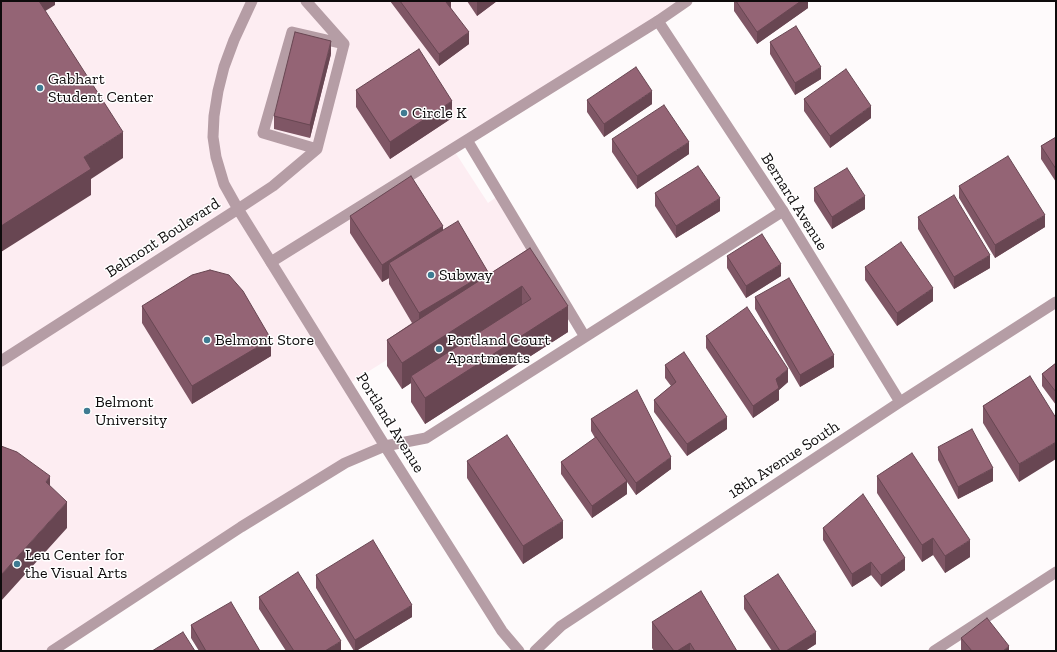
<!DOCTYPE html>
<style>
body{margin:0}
#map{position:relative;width:1057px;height:652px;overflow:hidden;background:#fefafb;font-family:"Zilla Slab",serif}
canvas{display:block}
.frame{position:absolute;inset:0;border:2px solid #0e0b0c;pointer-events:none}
</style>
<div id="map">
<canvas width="1057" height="652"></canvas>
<div class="frame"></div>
</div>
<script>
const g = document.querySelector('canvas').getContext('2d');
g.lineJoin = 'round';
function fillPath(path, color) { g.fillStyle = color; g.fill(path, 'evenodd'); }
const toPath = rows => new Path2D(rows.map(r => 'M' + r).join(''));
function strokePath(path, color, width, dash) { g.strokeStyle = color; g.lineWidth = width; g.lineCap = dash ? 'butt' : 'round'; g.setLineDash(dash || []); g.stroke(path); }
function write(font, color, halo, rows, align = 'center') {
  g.font = font + ' "Zilla Slab",serif'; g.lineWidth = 3; g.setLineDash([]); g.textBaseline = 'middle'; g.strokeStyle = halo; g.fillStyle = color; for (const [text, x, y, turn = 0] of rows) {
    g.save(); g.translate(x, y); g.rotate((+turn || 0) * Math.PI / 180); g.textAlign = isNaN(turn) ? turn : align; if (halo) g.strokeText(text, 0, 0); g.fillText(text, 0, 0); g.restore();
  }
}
fillPath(toPath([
 [1,1,687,1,453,149,488,203,502,193,545,260,347,385,385,446,345,463,52,651,1,651]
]), '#fdedf2');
strokePath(toPath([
 [467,140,585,337],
 [317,149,263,133,292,32,344,44],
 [238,209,273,186,317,149,344,44,306,1],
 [271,262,658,21,687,1],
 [52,651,241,527,345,463,385,446,426,438,783,211],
 [934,651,1056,572]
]), '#b59da5', 11);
strokePath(toPath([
 [658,21,783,211,900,402],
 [535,651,561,626,900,402,1056,302]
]), '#b59da5', 11);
strokePath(toPath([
 [252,1,234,40,224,67,218,91,214,116,213,137,216,157,224,184,238,209,385,446,502,631,519,651],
 [1,361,238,209]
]), '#b59da5', 11);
fillPath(toPath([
 [390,1,451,1,451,9,469,44,439,66],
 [467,1,497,1,477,16],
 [734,1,808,1,808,8,757,44,734,11],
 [770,42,821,79,795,95,770,54],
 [331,54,310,138,274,129,274,116],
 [356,90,452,118,390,159,356,107],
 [804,99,871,118,830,148,804,111],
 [587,100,652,104,604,137,587,112],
 [1056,137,1056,182,1041,159,1041,146],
 [612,139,689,154,637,189,612,152],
 [959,186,1045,227,995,258,959,198],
 [814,188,865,209,832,229,814,201],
 [655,193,720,211,676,238,655,206],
 [350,216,443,231,488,275,530,248,568,332,425,424,411,402,411,383,402,389,387,366,387,340,412,323,389,284,389,278,382,282,350,233],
 [918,217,990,268,954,289,918,229],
 [727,256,781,276,746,298,727,268],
 [865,267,933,301,897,326,865,280],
 [755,297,834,367,800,387,755,309],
 [142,306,271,356,192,404,142,323],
 [706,336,788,382,779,390,779,400,753,418,706,348],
 [1056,363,1056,405,1042,386,1042,374],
 [665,365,727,429,687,456,654,412,654,400,671,386,665,378],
 [1030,376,1019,482,983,423,983,406],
 [591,419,671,469,636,495,627,482,627,494,592,518,561,474,561,462,595,438,591,431],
 [938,447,993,481,958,499,938,460],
 [467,461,563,538,523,564,467,478],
 [877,476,970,557,945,573,933,555,922,562,877,493],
 [823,528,905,570,881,587,871,575,852,587,823,540],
 [316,575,412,617,356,651,354,651,316,588],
 [744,596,816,644,805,651,772,651,744,609],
 [259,597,341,651,286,651,259,609],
 [652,622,737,651,654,651,652,648],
 [191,625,260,651,199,651,191,638],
 [961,638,1009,651,962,651,961,650]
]), '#7f5665');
fillPath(toPath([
 [34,1,55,1,55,5,34,18],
 [448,1,451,1,451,11,446,2],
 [477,1,497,1,477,16],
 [801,1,808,1,808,8,757,44,757,32],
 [469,32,469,44,439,66,439,54],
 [331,41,331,54,310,138,310,125],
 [821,67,821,79,795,95,795,83],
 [652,91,652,104,604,137,604,124],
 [452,101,452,118,390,159,390,142],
 [871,106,871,118,830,148,830,136],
 [123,132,123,158,91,179,91,195,1,252,1,226,84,157],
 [689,142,689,154,637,189,637,176],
 [865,196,865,209,832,229,832,217],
 [720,198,720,211,676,238,676,226],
 [1045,215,1045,227,995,258,995,245],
 [443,226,443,243,389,263,389,278,382,282,382,265],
 [990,255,990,268,954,289,954,277],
 [781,264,781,276,746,298,746,286],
 [488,272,488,293,419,334,419,313],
 [522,286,522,312,411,376,411,383,402,389,402,363],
 [933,288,933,301,897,326,897,313],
 [568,306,568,332,425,424,425,398],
 [271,339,271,356,192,404,192,386],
 [834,355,834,367,800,387,800,375],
 [788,369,788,382,779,390,779,400,753,418,753,406,776,379],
 [727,417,727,429,687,456,687,444],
 [1056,442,1056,459,1019,482,1019,464],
 [671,457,671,469,636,495,636,483],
 [993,468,993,481,958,499,958,487],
 [50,476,50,502,46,482],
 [627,481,627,494,592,518,592,506],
 [67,502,67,528,1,601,1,575],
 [563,521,563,538,523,564,523,546],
 [933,538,933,555,922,562,922,545],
 [970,540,970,557,945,573,945,556],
 [905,558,905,570,881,587,881,575],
 [871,562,871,575,852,587,852,574],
 [412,605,412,617,356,651,355,651,355,640],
 [816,632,816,644,805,651,786,651],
 [341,641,341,651,325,651],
 [690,643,690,651,677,651],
 [1009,646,1009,651,1003,651]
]), '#684652');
const building = toPath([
 [1,1,39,1,123,132,84,157,91,169,1,226,1,1],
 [400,1,448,1,446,2,469,32,439,54,400,1],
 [736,1,801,1,757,32,736,1],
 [796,26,821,67,795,83,770,42,796,26],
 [295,32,331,41,310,125,274,116,295,32],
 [419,49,452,101,390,142,356,90,419,49],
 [636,67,652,91,604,124,587,100,636,67],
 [846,69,871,106,830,136,804,99,846,69],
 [664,105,689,142,637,176,612,139,664,105],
 [1056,137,1056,169,1041,146,1056,137],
 [1008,156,1045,215,995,245,959,186,1008,156],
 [698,166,720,198,676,226,655,193,698,166],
 [847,168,865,196,832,217,814,188,847,168],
 [411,176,443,226,382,265,350,216,411,176],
 [954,195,990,255,954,277,918,217,954,195],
 [458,221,488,272,419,313,389,263,458,221],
 [762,234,781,264,746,286,727,256,762,234],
 [901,242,933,288,897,313,865,267,901,242],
 [530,248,568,306,425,398,411,376,531,299,522,286,402,363,387,340,530,248],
 [210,270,229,275,243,291,271,339,192,386,142,306,192,275,210,270],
 [789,278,834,355,800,375,755,297,789,278],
 [747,307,788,369,776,379,779,388,753,406,706,336,747,307],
 [684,352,727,417,687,444,654,400,676,382,665,365,684,352],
 [1056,363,1056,392,1042,374,1056,363],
 [1030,376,1056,418,1056,442,1019,464,983,406,1030,376],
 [637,390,671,457,636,483,591,419,637,390],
 [972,429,993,468,958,487,938,447,972,429],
 [507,435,563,521,523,546,467,461,507,435],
 [596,437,627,481,592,506,561,462,596,437],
 [1,446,17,452,50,476,46,482,67,502,1,575,1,446],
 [912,453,970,540,945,556,933,538,922,545,877,476,912,453],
 [863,494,905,558,881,575,871,562,852,574,823,528,863,494],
 [373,540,412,605,355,640,316,575,373,540],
 [298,572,341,641,325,651,294,651,259,597,298,572],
 [778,574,816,632,786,651,780,651,744,596,778,574],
 [701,591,737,651,695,651,690,643,677,651,674,651,652,622,701,591],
 [231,602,260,651,206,651,191,625,231,602],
 [987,618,1009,646,1003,651,972,651,961,638,987,618],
 [183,632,195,651,152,651,183,632]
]);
fillPath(building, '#946475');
strokePath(building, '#684652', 1);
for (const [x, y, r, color] of [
 [40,88,4,"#3f7b92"],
 [404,113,4,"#3f7b92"],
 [431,275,4,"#3f7b92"],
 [207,340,4,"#3f7b92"],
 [439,349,4,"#3f7b92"],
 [87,411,4,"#3f7b92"],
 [17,564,4,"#3f7b92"]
]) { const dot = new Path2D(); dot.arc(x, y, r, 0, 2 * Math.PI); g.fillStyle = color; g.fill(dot); strokePath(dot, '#fff', 1.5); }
write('16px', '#0e0b0c', '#fff', [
 ["Gabhart",48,79],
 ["Student Center",48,97],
 ["Circle K",412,113],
 ["Subway",439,275],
 ["Belmont Store",215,340],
 ["Portland Court",447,340],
 ["Apartments",447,358],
 ["Belmont",95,402],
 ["University",95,420],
 ["Leu Center for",25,555],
 ["the Visual Arts",25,573]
], 'left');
write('16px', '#0e0b0c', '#fff', [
 ["Bernard Avenue",794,202,58],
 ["Belmont Boulevard",163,238,-33],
 ["Portland Avenue",390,423,58],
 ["18th Avenue South",784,460,-33]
]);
</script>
